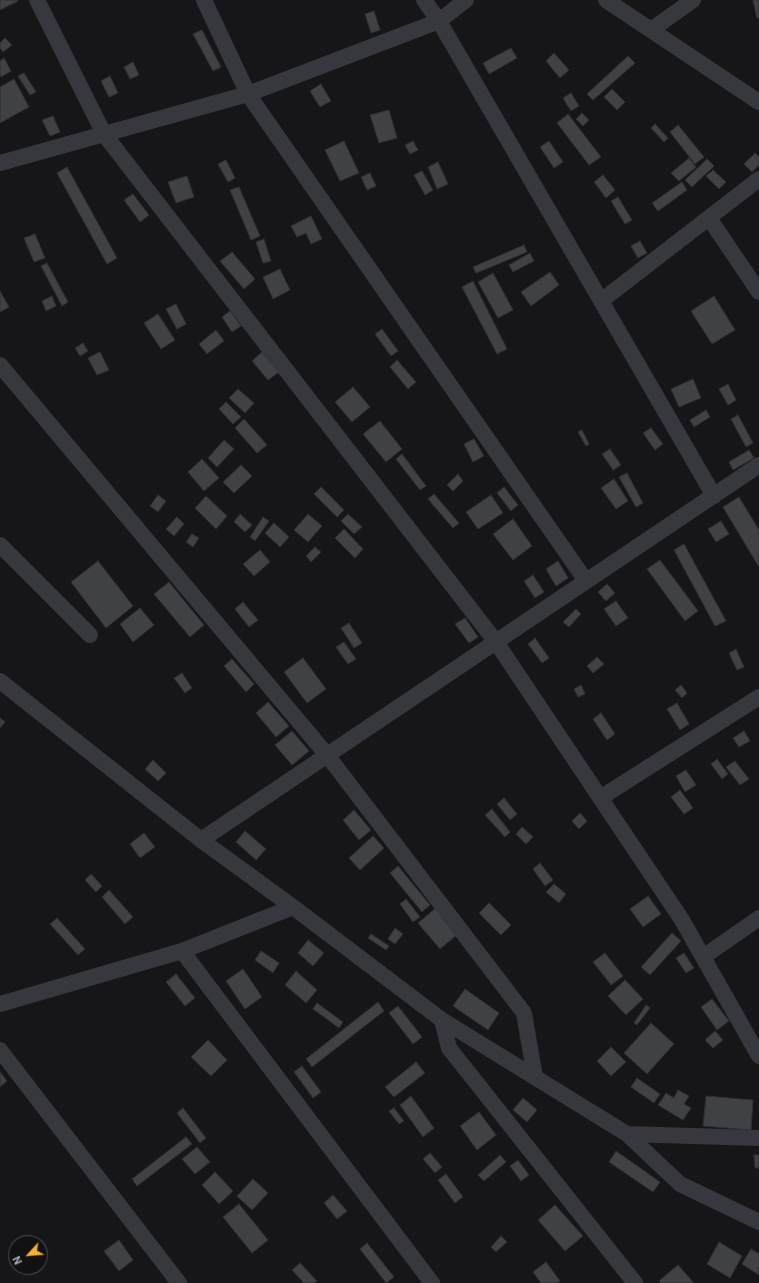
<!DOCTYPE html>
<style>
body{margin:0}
#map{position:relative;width:759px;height:1283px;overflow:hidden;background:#161618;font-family:Roboto,sans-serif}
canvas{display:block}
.north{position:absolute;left:8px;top:1235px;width:40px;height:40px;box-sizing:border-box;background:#111113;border:1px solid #4d4f55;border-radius:50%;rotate:244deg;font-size:11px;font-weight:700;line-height:16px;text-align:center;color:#a8adb8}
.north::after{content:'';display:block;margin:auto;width:14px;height:18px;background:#f2b134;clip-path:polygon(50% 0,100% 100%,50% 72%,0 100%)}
</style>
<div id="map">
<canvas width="759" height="1283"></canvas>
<div class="north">N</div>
</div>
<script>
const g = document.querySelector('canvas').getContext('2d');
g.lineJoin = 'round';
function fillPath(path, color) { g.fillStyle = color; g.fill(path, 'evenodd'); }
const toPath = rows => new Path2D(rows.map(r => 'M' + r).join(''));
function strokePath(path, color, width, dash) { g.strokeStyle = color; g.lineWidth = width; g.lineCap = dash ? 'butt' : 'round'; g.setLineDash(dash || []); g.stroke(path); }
const building = toPath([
 [0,0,17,0,18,1,0,10,0,0],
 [753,0,759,0,759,18,757,18,753,0],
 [374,11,380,30,371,33,365,14,374,11],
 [202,30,221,67,213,71,193,34,202,30],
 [5,38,12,45,3,52,0,48,0,43,5,38],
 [511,48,517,58,489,74,483,63,511,48],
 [554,53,569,70,560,78,546,61,554,53],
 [628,56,635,63,593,100,587,94,628,56],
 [4,58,11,71,1,77,0,74,0,61,4,58],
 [133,62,139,75,130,79,124,67,133,62],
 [24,73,36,92,30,95,18,76,24,73],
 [110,76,118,93,109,97,101,81,110,76],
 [14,79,29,107,0,123,0,87,14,79],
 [321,84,331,101,320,107,310,91,321,84],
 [612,89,625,102,617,110,604,97,612,89],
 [571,93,579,106,571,111,563,98,571,93],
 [389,110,397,138,379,143,370,115,389,110],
 [582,113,589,120,583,126,576,119,582,113],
 [568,114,601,157,589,165,557,123,568,114],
 [53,116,60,132,50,136,42,120,53,116],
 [655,124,668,138,664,142,651,128,655,124],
 [678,125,704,157,695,164,670,132,678,125],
 [344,141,359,173,340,181,325,150,344,141],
 [413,141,418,150,410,154,405,145,413,141],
 [549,141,563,162,554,168,540,147,549,141],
 [755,153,759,157,759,165,752,172,744,164,755,153],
 [689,158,696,167,679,181,671,173,689,158],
 [707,159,714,166,692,187,685,180,707,159],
 [226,160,235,178,228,182,218,164,226,160],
 [438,162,448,184,437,189,428,167,438,162],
 [67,167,117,258,107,264,57,173,67,167],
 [713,170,726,182,719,189,706,176,713,170],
 [422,171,433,190,425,195,414,175,422,171],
 [370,173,376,186,367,190,361,177,370,173],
 [603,175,615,190,606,198,594,182,603,175],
 [187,176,194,197,176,203,168,182,187,176],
 [682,182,687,190,658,211,652,203,682,182],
 [239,187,260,236,251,240,230,190,239,187],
 [133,194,149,215,140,222,124,200,133,194],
 [618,197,632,220,625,224,611,201,618,197],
 [311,216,322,239,311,244,306,233,297,237,291,226,311,216],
 [35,234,45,258,34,262,24,238,35,234],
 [264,239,271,261,263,263,256,242,264,239],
 [640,241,647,253,638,258,631,246,640,241],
 [524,245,527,252,476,273,473,267,524,245],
 [232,252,255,279,244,289,220,261,232,252],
 [530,253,534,261,513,272,509,265,530,253],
 [47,263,68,302,62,306,41,266,47,263],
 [280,269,290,290,273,299,263,277,280,269],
 [550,272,559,285,531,306,521,292,550,272],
 [493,273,513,310,498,318,478,282,493,273],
 [473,281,507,349,497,354,462,287,473,281],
 [0,291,9,307,0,312,0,291],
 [52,296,56,306,46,311,42,301,52,296],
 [714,296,735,330,712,344,691,311,714,296],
 [176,304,186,324,177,329,166,309,176,304],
 [230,311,241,326,232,332,222,317,230,311],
 [158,314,175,340,161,349,144,323,158,314],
 [382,329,398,351,391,356,375,334,382,329],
 [216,330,224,341,207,354,199,344,216,330],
 [83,343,88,351,80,356,75,348,83,343],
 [100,352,109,370,97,375,88,358,100,352],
 [262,352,279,372,268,380,252,361,262,352],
 [397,360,416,382,408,389,390,367,397,360],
 [693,379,701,398,679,407,671,389,693,379],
 [728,384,736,400,728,405,719,389,728,384],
 [353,387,370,407,352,422,335,402,353,387],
 [238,389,254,403,245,413,229,398,238,389],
 [226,402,241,417,233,424,219,409,226,402],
 [706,410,710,417,694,427,690,420,706,410],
 [738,415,753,443,746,447,731,419,738,415],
 [244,419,267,445,257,453,235,428,244,419],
 [380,421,402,449,386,462,363,434,380,421],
 [651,428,663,444,655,450,643,433,651,428],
 [582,430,589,444,586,446,578,432,582,430],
 [474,439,484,456,473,462,464,444,474,439],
 [224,440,234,449,217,467,208,458,224,440],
 [610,449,621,465,613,470,602,454,610,449],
 [749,450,754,458,733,470,729,462,749,450],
 [402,454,426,486,420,490,396,459,402,454],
 [202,459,219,478,204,491,188,472,202,459],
 [241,465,252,476,234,493,223,482,241,465],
 [627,473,643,503,636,507,619,477,627,473],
 [458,474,463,481,453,491,447,485,458,474],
 [614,479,628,501,616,509,601,488,614,479],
 [321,487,344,510,337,517,314,494,321,487],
 [504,487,518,505,511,511,497,493,504,487],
 [434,494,459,523,453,528,428,499,434,494],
 [158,495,166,501,158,512,150,506,158,495],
 [491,495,503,513,478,529,466,512,491,495],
 [206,496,227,516,216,529,195,508,206,496],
 [739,497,759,530,759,567,723,507,739,497],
 [240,514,252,525,245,532,234,522,240,514],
 [308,514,322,526,308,542,294,530,308,514],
 [348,514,362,527,354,534,341,521,348,514],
 [177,517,184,524,174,536,166,529,177,517],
 [263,517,269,521,255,541,250,537,263,517],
 [513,519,532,546,513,560,493,534,513,519],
 [721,521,729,534,716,542,708,529,721,521],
 [274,523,289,537,280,547,265,533,274,523],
 [344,529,363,549,355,558,335,538,344,529],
 [192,534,199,538,193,547,186,542,192,534],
 [684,544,726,621,715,626,674,550,684,544],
 [315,547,321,552,311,562,306,556,315,547],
 [260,550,270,562,254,576,243,564,260,550],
 [660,560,698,611,685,621,647,569,660,560],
 [98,561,133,606,106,628,71,582,98,561],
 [558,561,568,578,556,586,546,569,558,561],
 [533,575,544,592,535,598,524,581,533,575],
 [169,582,204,625,190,637,154,594,169,582],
 [607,584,615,593,606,601,598,592,607,584],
 [616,601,628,618,616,626,604,609,616,601],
 [243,602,258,620,249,627,235,609,243,602],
 [140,608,154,625,133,642,120,624,140,608],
 [576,609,581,614,569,627,563,622,576,609],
 [465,618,478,637,469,643,455,624,465,618],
 [349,623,362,643,354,648,341,628,349,623],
 [535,638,549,658,542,663,528,644,535,638],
 [344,642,356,659,348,664,336,647,344,642],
 [736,649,744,667,737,670,729,653,736,649],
 [597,657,604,664,593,673,587,666,597,657],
 [303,658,326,689,307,703,284,672,303,658],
 [232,659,254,684,246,692,224,666,232,659],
 [182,673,192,688,185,693,174,678,182,673],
 [581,685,585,694,578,697,574,689,581,685],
 [681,685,687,693,682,698,675,690,681,685],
 [268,702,289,726,276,737,256,713,268,702],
 [677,703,689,724,680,730,667,709,677,703],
 [601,713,615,734,607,740,593,719,601,713],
 [0,718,5,722,0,728,0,718],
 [292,731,309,751,292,765,275,745,292,731],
 [744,731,750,741,739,747,733,738,744,731],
 [717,759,728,774,722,779,711,764,717,759],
 [153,760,166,773,158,781,145,769,153,760],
 [735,761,749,779,740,785,726,767,735,761],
 [686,770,696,785,685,792,676,776,686,770],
 [680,790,693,808,684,814,671,797,680,790],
 [504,798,517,814,510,820,497,804,504,798],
 [492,809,510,832,505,837,485,815,492,809],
 [354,810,371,830,359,840,343,820,354,810],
 [580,813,587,821,579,829,572,821,580,813],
 [522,827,533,837,526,844,516,834,522,827],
 [245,831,266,849,256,860,236,842,245,831],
 [144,833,155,847,140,858,130,844,144,833],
 [373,836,384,848,360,870,349,858,373,836],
 [540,863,553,880,545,886,533,869,540,863],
 [398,866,430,905,422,912,390,873,398,866],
 [91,874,102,886,96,892,85,880,91,874],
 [554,884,566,894,559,903,546,892,554,884],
 [109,890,133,917,125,924,102,897,109,890],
 [648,896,661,914,643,927,630,909,648,896],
 [406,899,420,917,413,922,400,904,406,899],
 [489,903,511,925,501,935,479,913,489,903],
 [437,907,459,933,440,949,418,923,437,907],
 [57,918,85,949,78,955,50,924,57,918],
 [395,928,403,934,395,944,388,939,395,928],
 [672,933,681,941,650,975,641,967,672,933],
 [371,934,389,946,386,950,368,938,371,934],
 [308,940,324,953,313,966,298,953,308,940],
 [261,951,279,963,273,973,255,960,261,951],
 [605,953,623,976,611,985,593,962,605,953],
 [684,953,694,968,686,973,676,958,684,953],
 [243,969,262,997,245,1009,226,981,243,969],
 [296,971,317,990,306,1003,285,985,296,971],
 [176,974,195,998,185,1006,166,982,176,974],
 [625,980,643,999,626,1015,608,996,625,980],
 [465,989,499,1013,488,1030,453,1006,465,989],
 [712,999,729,1021,717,1030,701,1007,712,999],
 [378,1002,384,1011,312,1067,306,1059,378,1002],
 [317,1003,343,1022,339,1028,313,1009,317,1003],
 [646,1005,650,1008,637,1025,634,1023,646,1005],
 [398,1006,422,1037,413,1044,389,1013,398,1006],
 [651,1023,674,1044,647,1074,624,1053,651,1023],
 [715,1031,723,1040,713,1048,705,1040,715,1031],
 [208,1040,227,1060,211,1076,191,1057,208,1040],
 [611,1047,626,1062,611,1076,597,1061,611,1047],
 [416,1062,425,1073,394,1097,385,1087,416,1062],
 [302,1066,321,1092,313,1098,294,1072,302,1066],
 [0,1072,7,1081,0,1087,0,1072],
 [637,1078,660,1094,654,1103,631,1087,637,1078],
 [678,1090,689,1096,684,1104,691,1108,683,1120,658,1105,666,1093,674,1098,678,1090],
 [411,1096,434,1128,423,1137,400,1105,411,1096],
 [706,1096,753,1100,751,1130,703,1126,706,1096],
 [523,1098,537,1110,527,1122,513,1110,523,1098],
 [183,1108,206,1138,200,1143,177,1113,183,1108],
 [394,1108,404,1121,399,1124,389,1111,394,1108],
 [479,1112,496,1135,477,1150,460,1126,479,1112],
 [186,1137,192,1144,137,1186,132,1179,186,1137],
 [197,1147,210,1162,195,1174,182,1159,197,1147],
 [616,1151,660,1182,653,1192,609,1162,616,1151],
 [430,1153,442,1167,435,1173,423,1159,430,1153],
 [500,1155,506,1162,484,1181,478,1175,500,1155],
 [754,1155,759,1155,759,1168,755,1168,754,1155],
 [518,1160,529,1175,521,1181,510,1166,518,1160],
 [215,1172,233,1191,219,1204,202,1185,215,1172],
 [446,1174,463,1197,455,1203,438,1180,446,1174],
 [253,1179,268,1193,252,1210,237,1196,253,1179],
 [333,1195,347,1211,337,1219,324,1203,333,1195],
 [239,1204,268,1240,252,1253,223,1217,239,1204],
 [555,1205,583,1236,565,1251,538,1220,555,1205],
 [501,1236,507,1242,496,1252,491,1247,501,1236],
 [119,1240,133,1260,119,1271,104,1251,119,1240],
 [719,1242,742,1256,730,1278,707,1264,719,1242],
 [367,1243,394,1277,386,1283,360,1249,367,1243],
 [751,1249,759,1254,759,1275,742,1264,751,1249],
 [546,1262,560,1281,557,1283,541,1283,533,1272,546,1262],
 [300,1263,317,1281,314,1283,304,1283,292,1270,300,1263],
 [678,1265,694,1283,661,1283,659,1281,678,1265]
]);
fillPath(building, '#404145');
strokePath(building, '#303034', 1);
strokePath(toPath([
 [37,0,104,134,496,642,682,920,759,1056],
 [204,0,248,94,586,581],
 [424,0,439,21,714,496],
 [606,0,759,102],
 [651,30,693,0],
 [0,163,248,94,439,21,466,0],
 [709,218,759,292],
 [601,301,759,179],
 [0,365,327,755,524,1013,535,1077],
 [0,545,90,635],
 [0,681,201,840,293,907,442,1020,627,1134,680,1184,759,1222],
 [600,798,759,697],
 [201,840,759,465],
 [182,951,432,1283],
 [703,957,759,918],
 [0,1004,182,951,293,907],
 [442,1020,449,1048,635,1283],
 [0,1050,179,1283],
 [627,1134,759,1138]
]), '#37383d', 16);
</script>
